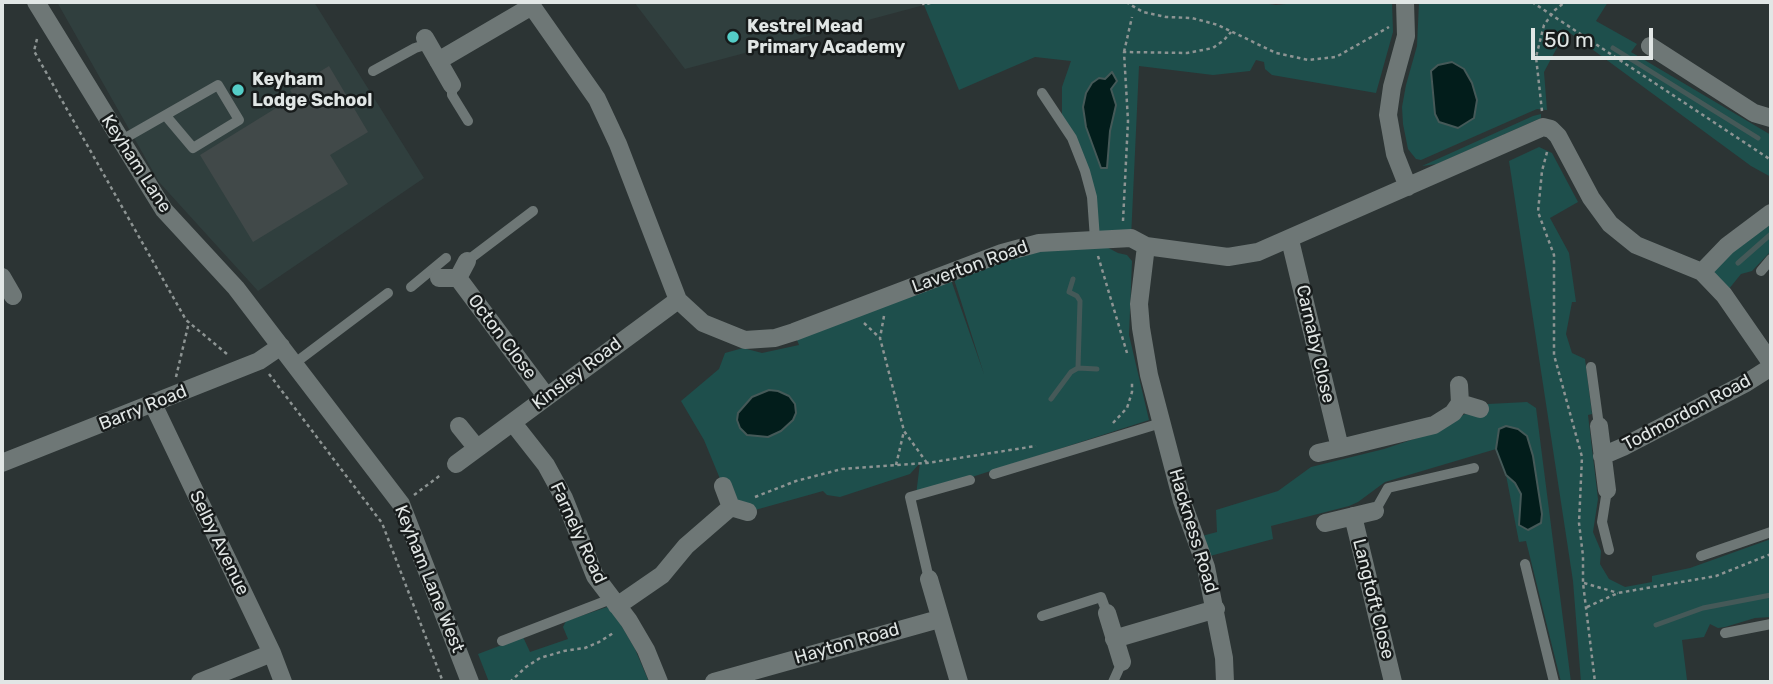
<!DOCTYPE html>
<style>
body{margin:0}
#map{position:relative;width:1773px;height:684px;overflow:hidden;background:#2c3434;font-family:Rubik,sans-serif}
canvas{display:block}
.frame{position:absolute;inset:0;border:4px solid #e1e6e5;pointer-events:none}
.scale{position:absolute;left:1531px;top:28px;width:122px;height:32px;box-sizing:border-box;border:4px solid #e1e6e5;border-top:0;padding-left:9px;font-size:21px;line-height:24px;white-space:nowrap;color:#e1e6e5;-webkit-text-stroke:5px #171b1b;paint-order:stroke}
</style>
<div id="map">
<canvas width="1773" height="684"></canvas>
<div class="frame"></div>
<div class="scale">50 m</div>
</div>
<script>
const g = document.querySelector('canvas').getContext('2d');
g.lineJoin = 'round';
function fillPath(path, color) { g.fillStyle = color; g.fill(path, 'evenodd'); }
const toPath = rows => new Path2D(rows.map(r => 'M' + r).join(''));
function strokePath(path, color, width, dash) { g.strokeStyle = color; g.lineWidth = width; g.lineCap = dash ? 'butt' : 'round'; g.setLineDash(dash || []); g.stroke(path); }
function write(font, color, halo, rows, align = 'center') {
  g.font = font + ' Rubik,sans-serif'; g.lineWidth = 5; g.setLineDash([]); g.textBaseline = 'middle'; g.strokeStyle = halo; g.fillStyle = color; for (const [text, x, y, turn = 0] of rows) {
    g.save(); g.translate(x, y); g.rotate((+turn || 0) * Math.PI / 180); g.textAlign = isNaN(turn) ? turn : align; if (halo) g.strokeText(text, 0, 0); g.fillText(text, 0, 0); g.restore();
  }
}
fillPath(toPath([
 [57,2,314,2,424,178,258,291,159,182],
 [634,2,922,2,924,5,685,69]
]), '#303f3e');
fillPath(toPath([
 [929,2,1255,2,1276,5,1306,2,1392,2,1393,32,1376,93,1272,75,1265,69,1264,62,1256,60,1250,71,1213,75,1139,66,1131,238,1093,239,1093,194,1062,117,1062,87,1071,61,1035,57,959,90,924,5],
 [1419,2,1608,2,1596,21,1637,44,1631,52,1771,135,1771,177,1751,166,1570,33,1561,45,1559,44,1544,72,1547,110,1537,109,1530,112,1421,160,1416,159,1408,149,1403,124,1402,107,1406,85,1417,46],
 [1541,114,1541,118,1437,164,1422,166,1533,116],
 [1539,147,1552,153,1578,202,1550,218,1569,253,1576,302,1572,302,1566,334,1572,353,1585,359,1592,414,1588,415,1598,499,1593,532,1601,551,1600,564,1609,579,1625,587,1652,582,1652,576,1690,568,1771,539,1771,617,1755,618,1725,627,1718,628,1710,624,1704,637,1682,640,1687,680,1678,682,1581,682,1573,581,1509,161],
 [1771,213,1771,251,1752,271,1741,274,1724,295,1702,272],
 [1093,240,1118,253,1127,255,1132,261,1129,335,1149,420,916,495,920,463,910,474,840,497,827,495,823,491,748,512,723,486,704,440,681,401,719,369,725,353,743,348,762,353,799,345,794,332,949,274,984,374,952,273,978,264],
 [1527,402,1536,408,1571,682,1561,682,1526,541,1519,542,1506,475,1496,449,1385,482,1358,502,1349,506,1271,526,1273,539,1210,556,1202,536,1217,532,1216,510,1278,491,1311,467,1384,449,1432,433,1465,414,1484,416,1488,404],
 [610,606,635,649,649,682,489,682,478,654,523,637,530,652,568,639,563,627,566,621]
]), '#1e4f4c');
const water = toPath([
 [1452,62,1464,69,1472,83,1477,100,1474,118,1458,128,1439,122,1435,114,1431,71,1438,65,1452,62],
 [1112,72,1117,81,1111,89,1116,105,1110,131,1107,168,1101,168,1086,127,1083,107,1086,93,1092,83,1099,78,1105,79,1112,72],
 [769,390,778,391,789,396,795,404,796,413,793,420,781,431,768,437,747,435,740,428,737,420,738,413,752,397,769,390],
 [1506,426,1518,429,1527,436,1533,456,1542,514,1541,523,1528,530,1519,525,1521,494,1515,483,1506,475,1496,449,1499,429,1506,426]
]);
fillPath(water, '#021d1b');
strokePath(water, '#455958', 2);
strokePath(toPath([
 [1613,48,1758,138],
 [1738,263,1771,234],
 [1073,279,1069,292,1077,296,1080,301,1078,368],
 [1051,399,1071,372,1078,368,1097,369],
 [1656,625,1703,608,1771,595]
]), '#455958', 5);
fillPath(toPath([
 [329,66,368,132,330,155,348,184,253,242,200,155,294,97,290,90]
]), '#414949');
strokePath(toPath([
 [922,2,924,5,933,2],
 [1126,2,1143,12,1166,17,1192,18,1218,25,1276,53,1308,60,1336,57,1389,27],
 [1532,2,1771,160],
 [37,39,34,51,186,320,227,354],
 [1124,52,1132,17],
 [1542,111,1536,57,1544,25,1555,10,1565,2],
 [1547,152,1542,171,1538,212,1554,255,1554,355,1582,457,1579,523,1583,556,1583,583,1595,682],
 [1123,221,1128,121,1124,52,1187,53,1213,48,1224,40,1231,32],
 [1098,256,1127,353],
 [884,316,880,338,904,431,927,463],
 [864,323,880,338],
 [269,374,382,523,443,682],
 [176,377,189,322],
 [1113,423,1127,408,1132,392,1132,381],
 [896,465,904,431],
 [414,495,442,474],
 [755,497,796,481,842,469,927,463,1036,446],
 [1584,583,1618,593],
 [1587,607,1618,593,1716,576,1771,554],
 [510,682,526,667,540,658,564,651,585,648,599,642,615,632]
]), '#8d9493', 2.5, [3.5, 3.5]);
strokePath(toPath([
 [373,71,415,48,428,44],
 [452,85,452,95,468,121],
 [1042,93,1072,138,1085,171,1092,197,1095,239],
 [120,141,218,85,239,120,193,148,166,116],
 [467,261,533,211],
 [1761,271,1771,259],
 [411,287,446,258],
 [295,363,388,293],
 [1591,367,1599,426],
 [994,474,1161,423],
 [1607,490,1602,522,1609,550],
 [1375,511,1388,488,1474,468],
 [1701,556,1771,532],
 [1525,564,1554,682],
 [929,579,910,497,970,480],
 [1042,616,1101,597,1107,613],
 [1725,633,1771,624],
 [502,641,611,599],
 [1113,682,1122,662]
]), '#6e7776', 10);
strokePath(toPath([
 [36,2,164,210,236,288,401,504,470,682],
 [529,2,597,99,618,144,678,300,703,323,745,340,775,338,794,332,1002,253,1039,243,1131,238,1146,246,1228,257,1258,252,1543,127,1551,129,1558,136,1591,198,1610,224,1636,245,1702,272,1724,295,1771,363],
 [1405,2,1406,36,1392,87,1388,115,1395,154,1408,187],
 [425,38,452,85],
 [1650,46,1754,113,1771,118],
 [438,61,532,6],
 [1290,240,1340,448,1434,425,1453,413,1460,403],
 [1146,246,1139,304,1141,328,1149,375,1182,501,1206,567,1224,658,1225,682],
 [1702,272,1727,246,1771,213],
 [2,277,13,296],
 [439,278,458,278,467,261],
 [458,278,546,396],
 [1459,385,1460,403,1480,409],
 [153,404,272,653,283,682],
 [513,423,546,465,564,498,595,576,629,621,646,650,659,682],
 [459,426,476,447],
 [1599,426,1607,490],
 [1318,453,1340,448],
 [1602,456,1623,447,1746,383,1771,367],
 [2,463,259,361,281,346],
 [456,464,678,300],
 [723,486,731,507],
 [1353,516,1393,682],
 [1325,523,1375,511],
 [929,579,959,682],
 [617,606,662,575,686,546,731,507,748,512],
 [1107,613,1122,662],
 [1114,639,1216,609],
 [200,682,272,653],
 [714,682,939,619]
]), '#6e7776', 18);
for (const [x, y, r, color] of [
 [733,37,7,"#54cdc7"],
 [238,90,7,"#54cdc7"]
]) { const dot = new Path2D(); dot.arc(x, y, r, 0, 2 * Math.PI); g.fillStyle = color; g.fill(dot); strokePath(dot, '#171b1b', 2.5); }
write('bold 18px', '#e1e6e5', '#171b1b', [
 ["Kestrel Mead",747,27],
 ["Primary Academy",747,48],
 ["Keyham",252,80],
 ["Lodge School",252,101]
], 'left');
write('18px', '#e1e6e5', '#171b1b', [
 ["Keyham Lane",136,164,57],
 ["Laverton Road",970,267,-20],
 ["Octon Close",502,337,53],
 ["Carnaby Close",1315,344,77],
 ["Kinsley Road",577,374,-37],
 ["Barry Road",143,408,-22],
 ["Todmordon Road",1687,413,-28],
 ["Hackness Road",1193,531,73],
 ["Farnely Road",578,533,65],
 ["Selby Avenue",219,543,64],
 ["Keyham Lane West",429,579,68],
 ["Langtoft Close",1373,599,76],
 ["Hayton Road",847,644,-16]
]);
</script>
